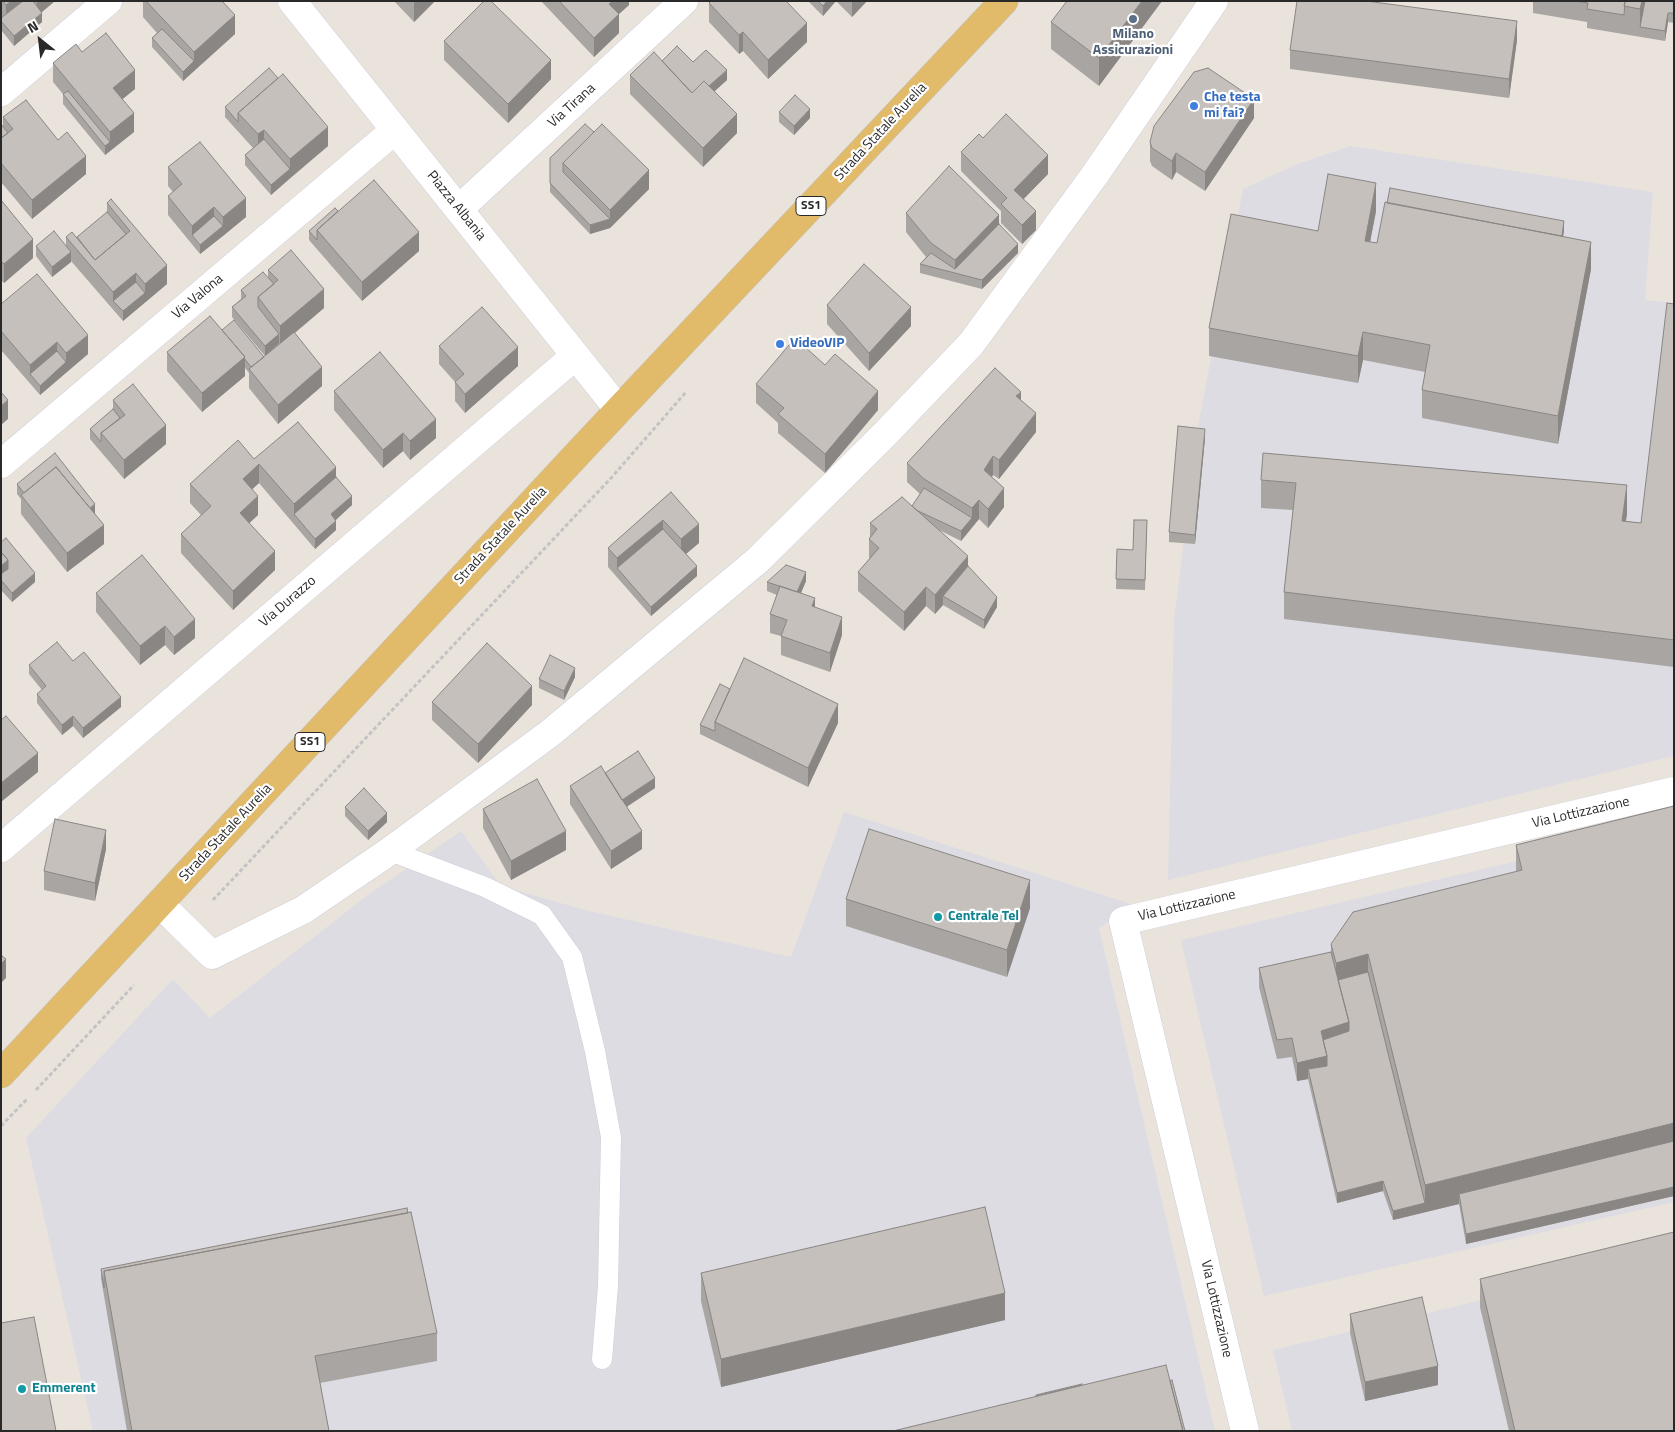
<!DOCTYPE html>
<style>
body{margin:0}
#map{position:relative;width:1675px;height:1432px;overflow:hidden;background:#eae3dc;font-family:"Titillium Web",sans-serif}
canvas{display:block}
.frame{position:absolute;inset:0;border:2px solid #292929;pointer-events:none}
.north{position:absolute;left:15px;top:15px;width:50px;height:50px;-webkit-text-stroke:4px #fff;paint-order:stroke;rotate:331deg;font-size:14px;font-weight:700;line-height:20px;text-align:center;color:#292929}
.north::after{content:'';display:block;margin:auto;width:18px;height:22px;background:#292929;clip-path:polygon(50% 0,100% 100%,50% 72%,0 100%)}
</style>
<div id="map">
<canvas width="1675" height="1432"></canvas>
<div class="frame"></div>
<div class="north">N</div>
</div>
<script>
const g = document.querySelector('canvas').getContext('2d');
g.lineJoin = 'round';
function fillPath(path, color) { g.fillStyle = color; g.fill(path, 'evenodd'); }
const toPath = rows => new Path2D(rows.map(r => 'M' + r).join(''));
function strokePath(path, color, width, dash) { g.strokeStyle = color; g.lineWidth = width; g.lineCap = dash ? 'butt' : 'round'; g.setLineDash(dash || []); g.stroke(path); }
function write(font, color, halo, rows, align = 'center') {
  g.font = font + ' "Titillium Web",sans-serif'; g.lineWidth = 4.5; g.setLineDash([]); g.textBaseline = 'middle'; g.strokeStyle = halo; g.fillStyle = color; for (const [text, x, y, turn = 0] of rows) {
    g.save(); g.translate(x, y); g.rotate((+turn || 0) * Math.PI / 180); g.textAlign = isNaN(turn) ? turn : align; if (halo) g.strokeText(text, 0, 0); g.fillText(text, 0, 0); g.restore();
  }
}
fillPath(toPath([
 [1350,146,1653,192,1645,300,1674,303,1674,756,1168,880,1174,620,1199,421,1243,189,1295,165],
 [844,812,1134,905,1099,928,1215,1431,93,1431,26,1138,173,979,210,1018,368,895,461,831,501,886,585,910,791,957],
 [1674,824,1674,1202,1264,1296,1181,940],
 [1674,1254,1674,1431,1292,1431,1273,1350]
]), '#dddce3');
const service = toPath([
 [390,851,485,887,542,915,572,957,595,1051,611,1137,608,1286,602,1359]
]);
const minor = toPath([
 [1,92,108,1],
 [459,209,684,1],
 [1,464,395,130],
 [1,848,575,356],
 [160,904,212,955,303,910,390,851,549,734,758,560,885,434,971,344,1094,176,1214,1]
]);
const tertiary = toPath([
 [292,1,619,410],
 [1245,1431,1123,921,1674,791]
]);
const primary = toPath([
 [1,1074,581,450,1004,1]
]);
strokePath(service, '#cbcfd9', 21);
strokePath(minor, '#cbcfd9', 29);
strokePath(tertiary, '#cbcfd9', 29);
strokePath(primary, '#c3c3c3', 29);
strokePath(toPath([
 [213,900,612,477,686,392],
 [36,1090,134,985],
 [1,1126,28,1098]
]), '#c3c3c3', 3, [4, 2.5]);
strokePath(service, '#fff', 20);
strokePath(minor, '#fff', 28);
strokePath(tertiary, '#fff', 28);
strokePath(primary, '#e1ba6a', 28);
fillPath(toPath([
 [1,1,55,1,42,12,42,22,14,46,1,30],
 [143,1,222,1,235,34,183,81,152,47,152,38,157,33,143,17],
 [394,1,435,1,414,22],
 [541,1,629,1,629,5,619,14,619,33,594,57],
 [808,1,867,1,852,17,836,1,823,16],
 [1162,1,1099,86,1051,49,1051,22],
 [1533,1,1674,1,1674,23,1668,22,1665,41,1587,28,1587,22,1533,13],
 [709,3,807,42,768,79,743,51,739,54,709,22],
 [1517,40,1509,98,1290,69,1290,50],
 [444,41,551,79,508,123,444,60],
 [82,52,135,89,122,99,134,132,105,155,63,104,63,94,53,82,53,63],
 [662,61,693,62,727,80,714,91,737,133,703,167,630,94,630,75],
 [225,107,328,146,271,195,245,165,245,155,253,148,225,117],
 [779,112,810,118,794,135,779,122],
 [3,117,58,140,86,174,32,219,1,182,1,124,3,126],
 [1254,118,1205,191,1176,172,1172,180,1152,166,1150,161,1150,142],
 [983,138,1048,174,1023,199,1036,230,1022,244,1001,223,1001,211,961,171,961,152],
 [550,158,649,189,610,228,590,234,550,192],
 [168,167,246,217,200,254,168,215,168,196,173,192,168,186],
 [111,199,167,284,123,321,71,261,71,262,52,277,36,256,36,246,66,247,66,237,77,237,107,212,107,203],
 [1,200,33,258,4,283,1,280],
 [338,211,419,251,362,301,309,240,309,231],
 [1376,211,1370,242,1377,243,1564,231,1563,236,1591,269,1558,444,1422,418,1422,390,1425,372,1363,360,1358,383,1209,356,1209,328,1318,231],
 [906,213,999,224,1018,253,982,289,920,273,920,264,926,257,906,232],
 [268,270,324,308,295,333,322,386,278,424,249,388,249,373,245,368,245,376,202,412,167,371,167,352,222,330,264,357,279,344,265,356,232,317,232,307,241,299,241,290,268,278],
 [1,304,88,354,40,395,1,350],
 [1674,304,1674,667,1284,619,1284,592,1293,510,1261,508,1261,480,1627,513,1626,521,1641,523],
 [827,305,911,326,869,371,827,324],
 [439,346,518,366,465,413,455,401,455,382,439,364],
 [756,384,878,410,825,473,778,433,778,423,756,403],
 [334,391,436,438,410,460,403,451,383,468,334,410],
 [113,400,166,444,124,479,90,439,90,429,113,409],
 [1021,400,1036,432,999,479,993,475,992,477,1004,507,988,528,979,519,961,541,939,530,968,566,997,607,984,629,943,605,935,614,926,606,904,631,858,591,858,572,870,558,869,558,869,539,870,537,870,523,912,506,920,494,907,482,907,463],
 [1205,438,1195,544,1169,542,1169,532],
 [254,459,336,477,352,505,336,520,336,530,315,549,259,483,252,489,258,515,249,523,275,570,233,610,181,553,181,534,201,515,190,503,190,484],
 [17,484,95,513,104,544,67,572,21,514,21,499,17,494],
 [671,492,699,543,686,554,697,576,651,616,608,567,608,548],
 [1147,520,1145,590,1116,589,1117,549,1133,550],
 [1,542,35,582,12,602,1,590],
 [806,581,801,593,842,635,830,672,781,655,781,636,770,633,770,614,777,595,767,591,767,582],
 [96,593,195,638,174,655,165,645,140,665,96,612],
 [73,661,121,707,83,738,73,726,62,735,37,703,37,694,42,690,29,674,29,665],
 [575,677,564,700,539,688,539,679],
 [730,689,838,723,808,787,700,734,700,725],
 [432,702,532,705,478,763,432,720],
 [605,773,655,788,627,807,642,849,611,869,570,804,570,786],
 [1674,806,1674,1196,1466,1244,1459,1204,1393,1220,1383,1191,1337,1203,1308,1079,1297,1081,1292,1057,1277,1059,1259,987,1259,968,1331,952,1331,944,1516,872,1516,845],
 [345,807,387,822,368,840,345,816],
 [483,809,566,850,511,880,483,828],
 [106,849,95,901,44,890,44,871],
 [846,899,1030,908,1007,977,846,926],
 [101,1269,437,1333,437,1361,320,1383,329,1431,127,1431,101,1278],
 [701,1273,1005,1320,721,1387,701,1301],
 [1480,1279,1674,1431,1509,1431,1480,1307],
 [1350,1314,1438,1385,1365,1401,1350,1333]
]), '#a9a5a2');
fillPath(toPath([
 [11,1,29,1,6,24,6,5],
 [37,1,55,1,37,16],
 [416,1,435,1,414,22,414,3],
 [613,1,629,1,629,5,609,23,609,4],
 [827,1,836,1,823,16,823,6],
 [852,1,867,1,852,17],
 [1142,1,1162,1,1099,86,1099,58],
 [1642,1,1647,1,1640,27,1640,9],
 [42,13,42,22,14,46,14,36],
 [1668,13,1668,22,1665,41,1665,31],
 [619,14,619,33,594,57,594,38],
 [235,15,235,34,194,71,194,52],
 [1517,21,1517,40,1509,98,1509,79],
 [807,23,807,42,768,79,768,60],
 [743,32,743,51,739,54,739,35],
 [551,60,551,79,508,123,508,104],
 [194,61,194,71,183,81,183,72],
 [135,70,135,89,113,107,113,88],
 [727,70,727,80,692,112,692,102],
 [1254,99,1254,118,1205,191,1205,172],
 [810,109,810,118,794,135,794,126],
 [134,113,134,132,105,155,105,146,110,142,110,132],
 [737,114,737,133,703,167,703,148],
 [328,127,328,146,290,178,290,159],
 [264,130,264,148,258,153,258,134],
 [1176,153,1176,172,1172,180,1172,161],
 [1048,155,1048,174,1014,209,1014,190],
 [86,156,86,174,32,219,32,200],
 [290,169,290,178,271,195,271,185],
 [649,170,649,189,610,228,590,234,590,225,610,219,610,210],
 [1376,183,1376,211,1365,268,1365,241],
 [246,198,246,217,223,236,223,217],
 [214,207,214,225,192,235,192,245,192,226],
 [1036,211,1036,230,1022,244,1022,225],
 [999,215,999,234,955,273,955,260],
 [1564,221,1564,231,1559,263,1559,253],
 [223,226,223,236,200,254,200,245],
 [419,232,419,251,362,301,362,282],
 [33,239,33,258,4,283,4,264],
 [1591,242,1591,269,1558,444,1558,416],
 [1018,244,1018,253,982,289,982,280],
 [71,252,71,262,52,277,52,267],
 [167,265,167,284,123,321,123,311,145,293,145,284],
 [136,273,136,292,113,301,113,311,113,292],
 [324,289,324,308,280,345,280,326],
 [911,307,911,326,869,371,869,353],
 [1363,332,1363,360,1358,383,1358,356],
 [279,334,279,343,265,356,265,346],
 [88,335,88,354,40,395,40,386,66,362,66,353],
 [57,342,57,360,30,374,30,365],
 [518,347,518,366,465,413,465,394],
 [245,357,245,376,202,412,202,393],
 [322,367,322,386,278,424,278,405],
 [878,391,878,410,825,473,825,454],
 [1021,392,1021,410,1016,396],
 [8,400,8,419,1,425,1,406],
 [1036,413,1036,432,999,479,999,460],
 [436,419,436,438,410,460,410,441],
 [166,425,166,444,124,479,124,460],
 [1205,429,1205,438,1195,544,1195,535],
 [403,433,403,451,383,468,383,450],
 [993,456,993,475,984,489,984,470],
 [259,464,259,483,243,498,243,479],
 [336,467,336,486,294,514,294,504],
 [1627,485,1627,513,1622,548,1622,521],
 [1004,488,1004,507,988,528,988,509],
 [258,496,258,515,240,532,240,513],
 [352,496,352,505,331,524,331,514],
 [979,500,979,519,961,541,961,531,972,518,972,508],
 [95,504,95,513,86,521,86,511],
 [663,520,663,539,617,568,617,558],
 [336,521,336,530,315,549,315,539],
 [699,524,699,543,681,558,681,539],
 [104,525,104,544,67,572,67,553],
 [275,551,275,570,233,610,233,591],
 [968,556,968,575,943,596,943,605,935,614,935,595],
 [8,560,8,579,1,580,1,566],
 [697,566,697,576,651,616,651,607],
 [806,572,806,581,797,602,797,592],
 [35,573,35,582,12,602,12,593],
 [926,587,926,606,904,631,904,612],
 [997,597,997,607,984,629,984,620],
 [815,598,815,617,812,606],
 [842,617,842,635,830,672,830,653],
 [195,619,195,638,174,655,174,637],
 [165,626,165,645,140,665,140,646],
 [575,668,575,677,564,700,564,691],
 [532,686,532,705,478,763,478,744],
 [121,697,121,707,83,738,83,728],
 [838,704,838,723,808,787,808,768],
 [73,716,73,726,62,735,62,725],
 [38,753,38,772,1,802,1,783],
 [655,778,655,788,618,812,618,803],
 [387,813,387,822,368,840,368,831],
 [106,830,106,849,95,901,95,883],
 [566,831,566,850,511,880,511,861],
 [642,831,642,849,611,869,611,851],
 [1030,880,1030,908,1007,977,1007,950],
 [1368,954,1368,982,1336,981,1336,963],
 [6,959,6,978,1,983,1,964],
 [1349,1022,1349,1041,1321,1040,1321,1031],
 [1327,1056,1327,1075,1308,1069,1308,1079,1297,1081,1297,1063],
 [1674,1123,1674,1151,1459,1194,1459,1204,1393,1220,1393,1211,1425,1203,1425,1185],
 [1383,1181,1383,1191,1337,1203,1337,1193],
 [1674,1187,1674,1196,1466,1244,1466,1234],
 [1005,1293,1005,1320,721,1387,721,1359],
 [1438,1366,1438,1385,1365,1401,1365,1382]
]), '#8a8684');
const building = toPath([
 [3,1,11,1,6,5,3,1],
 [23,1,33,1,42,13,14,36,1,21,1,18,23,1],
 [146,1,222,1,235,15,194,52,146,1],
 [484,1,491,1,551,60,508,104,444,41,484,1],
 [559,1,613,1,609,4,619,14,594,38,559,1],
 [711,1,786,1,807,23,768,60,743,32,739,35,709,3,711,1],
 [818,1,827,1,823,6,818,1],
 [1067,1,1142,1,1099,58,1051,22,1067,1],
 [1297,1,1366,1,1517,21,1509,79,1290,50,1297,1],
 [1576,1,1625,1,1624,15,1587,9,1588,3,1576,1],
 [1625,1,1642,1,1640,9,1624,6,1625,1],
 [1645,1,1674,1,1674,13,1668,13,1665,31,1640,27,1645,1],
 [162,29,194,61,183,72,152,38,162,29],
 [106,33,135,70,113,88,134,113,110,132,53,63,76,44,82,52,106,33],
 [677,46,693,62,706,50,727,70,709,86,704,81,692,93,662,61,677,46],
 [654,52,692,93,704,81,737,114,703,148,630,75,654,52],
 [269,68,278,78,238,113,238,122,225,107,269,68],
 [1208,68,1254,99,1205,172,1176,153,1172,161,1152,148,1150,142,1154,126,1194,72,1208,68],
 [283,74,328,127,290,159,264,130,258,134,238,113,283,74],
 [68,91,110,142,105,146,63,94,68,91],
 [795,95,810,109,794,126,779,112,795,95],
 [26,100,58,140,67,132,86,156,32,200,1,163,1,138,13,129,3,117,26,100],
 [1006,114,1048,155,1014,190,1036,211,1022,225,1001,204,1007,198,961,152,979,134,983,138,1006,114],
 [1,124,8,133,1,138,1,124],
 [585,124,594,132,563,163,563,172,610,219,590,225,550,183,550,158,585,124],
 [602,124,649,170,610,210,563,163,602,124],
 [264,139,290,169,271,185,245,155,264,139],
 [200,142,246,198,223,217,214,207,192,226,168,196,182,184,168,167,200,142],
 [949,166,999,215,955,260,931,243,906,213,949,166],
 [1328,174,1376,183,1365,241,1377,243,1385,202,1591,242,1558,416,1422,390,1430,345,1363,332,1358,356,1209,328,1231,214,1318,231,1328,174],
 [374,180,419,232,362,282,317,230,374,180],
 [1390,188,1564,221,1562,236,1387,203,1390,188],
 [111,199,167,265,145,284,136,273,113,292,66,237,72,232,95,260,130,231,107,203,111,199],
 [1,200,33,239,4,264,1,261,1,200],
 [335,208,338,211,317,230,317,240,309,231,335,208],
 [107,212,126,234,95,260,77,237,107,212],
 [214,216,223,226,200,245,192,235,214,216],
 [999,224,1018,244,982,280,920,264,931,253,955,269,999,224],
 [54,231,71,252,52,267,36,246,54,231],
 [291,250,324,289,280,326,258,297,278,280,268,270,291,250],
 [864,264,911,307,869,353,827,305,864,264],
 [263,272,274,284,258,297,258,307,279,334,265,346,232,307,246,296,241,290,263,272],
 [37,274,88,335,66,353,57,342,30,365,1,331,1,304,37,274],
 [136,282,145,293,123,311,113,301,136,282],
 [1667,303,1674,304,1674,640,1284,592,1296,483,1261,480,1263,453,1627,485,1622,521,1641,523,1667,303],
 [482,307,518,347,465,394,455,382,464,374,439,346,482,307],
 [210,316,245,357,202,393,167,352,210,316],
 [234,320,264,357,251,367,244,358,245,357,222,330,234,320],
 [294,332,322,367,278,405,249,369,294,332],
 [795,338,825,365,835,354,878,391,825,454,778,414,784,408,756,384,795,338],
 [57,351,66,362,40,386,30,374,57,351],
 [380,352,436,419,410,441,403,433,383,450,334,391,380,352],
 [995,368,1021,392,1016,396,1036,413,999,460,993,456,984,470,1004,488,988,509,979,500,972,508,924,479,907,463,995,368],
 [133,384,166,425,124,460,101,433,125,415,113,400,133,384],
 [1,392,8,400,1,406,1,392],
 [113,409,120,418,101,433,101,442,90,429,113,409],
 [298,422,336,467,294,504,259,464,243,479,258,496,240,513,275,551,233,591,181,534,211,506,190,484,238,440,254,459,298,422],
 [1178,426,1205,429,1195,535,1169,532,1178,426],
 [55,453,95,504,90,508,56,467,24,493,17,484,55,453],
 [56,467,104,525,67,553,21,495,56,467],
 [336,477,352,496,331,514,336,521,315,539,294,514,336,477],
 [924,488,972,518,961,531,916,510,912,506,924,488],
 [671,492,699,524,681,539,663,520,617,558,608,548,671,492],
 [902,497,968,556,935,595,926,587,904,612,858,572,879,548,869,539,877,529,870,523,902,497],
 [1134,520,1147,520,1145,580,1116,579,1117,549,1133,550,1134,520],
 [663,529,697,566,651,607,617,568,663,529],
 [6,538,35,573,12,593,1,580,1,574,8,569,8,560,1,552,1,542,6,538],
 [1,552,8,560,1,566,1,552],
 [142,555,195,619,174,637,165,626,140,646,96,593,142,555],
 [786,565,806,572,797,592,767,582,786,565],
 [968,566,997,597,984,620,943,596,968,566],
 [780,586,815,598,812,606,842,617,830,653,781,636,787,620,770,614,780,586],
 [57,642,73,661,84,652,121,697,83,728,73,716,62,725,37,694,46,686,29,665,57,642],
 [487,643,532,686,478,744,432,702,487,643],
 [550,655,575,668,564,691,539,679,550,655],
 [744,658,838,704,808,768,715,722,744,658],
 [720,684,730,689,715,722,715,731,700,725,720,684],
 [6,716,38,753,1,783,1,720,6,716],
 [638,751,655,778,622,800,605,773,638,751],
 [601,766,642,831,611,851,570,786,601,766],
 [537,779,566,831,511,861,483,809,537,779],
 [364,788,387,813,368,831,345,807,364,788],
 [1674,806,1674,1123,1425,1185,1368,954,1336,963,1331,944,1353,912,1522,870,1516,845,1674,806],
 [55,819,106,830,95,883,44,871,55,819],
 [869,829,1030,880,1007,950,846,899,869,829],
 [1331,952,1349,1022,1321,1031,1327,1056,1297,1063,1292,1038,1277,1040,1259,968,1331,952],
 [1,955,6,959,1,964,1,955],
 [1368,972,1425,1203,1393,1211,1383,1181,1337,1193,1308,1069,1327,1066,1327,1056,1323,1040,1349,1031,1349,1022,1338,980,1368,972],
 [1674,1141,1674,1187,1466,1234,1459,1194,1674,1141],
 [985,1207,1005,1293,721,1359,701,1273,985,1207],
 [407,1208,408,1213,104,1271,104,1288,101,1269,407,1208],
 [411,1212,437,1333,315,1356,329,1431,132,1431,104,1271,411,1212],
 [1674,1232,1674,1431,1515,1431,1480,1279,1674,1232],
 [1422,1297,1438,1366,1365,1382,1350,1314,1422,1297],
 [34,1317,56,1431,1,1431,1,1323,34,1317],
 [1166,1365,1183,1431,893,1431,1166,1365],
 [1172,1380,1185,1431,1183,1431,1170,1381,1172,1380],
 [1082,1384,1082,1385,1036,1396,1036,1395,1082,1384]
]);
fillPath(building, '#c5c0bc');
strokePath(building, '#8a8684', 1);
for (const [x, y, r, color] of [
 [1133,19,5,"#5c6f8a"],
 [1194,106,5,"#3f7fe0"],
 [780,344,5,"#3f7fe0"],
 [938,917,5,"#0f9aa8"],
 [22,1389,5,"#0f9aa8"]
]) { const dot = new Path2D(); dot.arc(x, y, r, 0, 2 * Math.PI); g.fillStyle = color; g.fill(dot); strokePath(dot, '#fff', 2); }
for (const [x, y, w] of [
 [811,206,30],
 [310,742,30]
]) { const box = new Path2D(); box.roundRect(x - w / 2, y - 9.5, w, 19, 4); g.fillStyle = '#fff'; g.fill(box); strokePath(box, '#292929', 1); }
write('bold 12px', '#292929', null, [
 ["SS1",811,206],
 ["SS1",310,742]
]);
write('bold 14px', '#4e5e75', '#fff', [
 ["Milano",1133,35],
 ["Assicurazioni",1133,51]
]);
write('bold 14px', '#366cbe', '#fff', [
 ["Che testa",1204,98],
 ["mi fai?",1204,114],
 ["VideoVIP",790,344]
], 'left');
write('14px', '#292929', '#fff', [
 ["Via Tirana",572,106,-42],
 ["Strada Statale Aurelia",881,132,-47],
 ["Piazza Albania",456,206,51],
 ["Via Valona",198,297,-40],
 ["Strada Statale Aurelia",501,536,-47],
 ["Via Durazzo",288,602,-41],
 ["Via Lottizzazione",1581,813,-13],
 ["Strada Statale Aurelia",226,833,-47],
 ["Via Lottizzazione",1187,906,-13],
 ["Via Lottizzazione",1216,1309,77]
]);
write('bold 14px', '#0d838f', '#fff', [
 ["Centrale Tel",948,917],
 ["Emmerent",32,1389]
], 'left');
</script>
